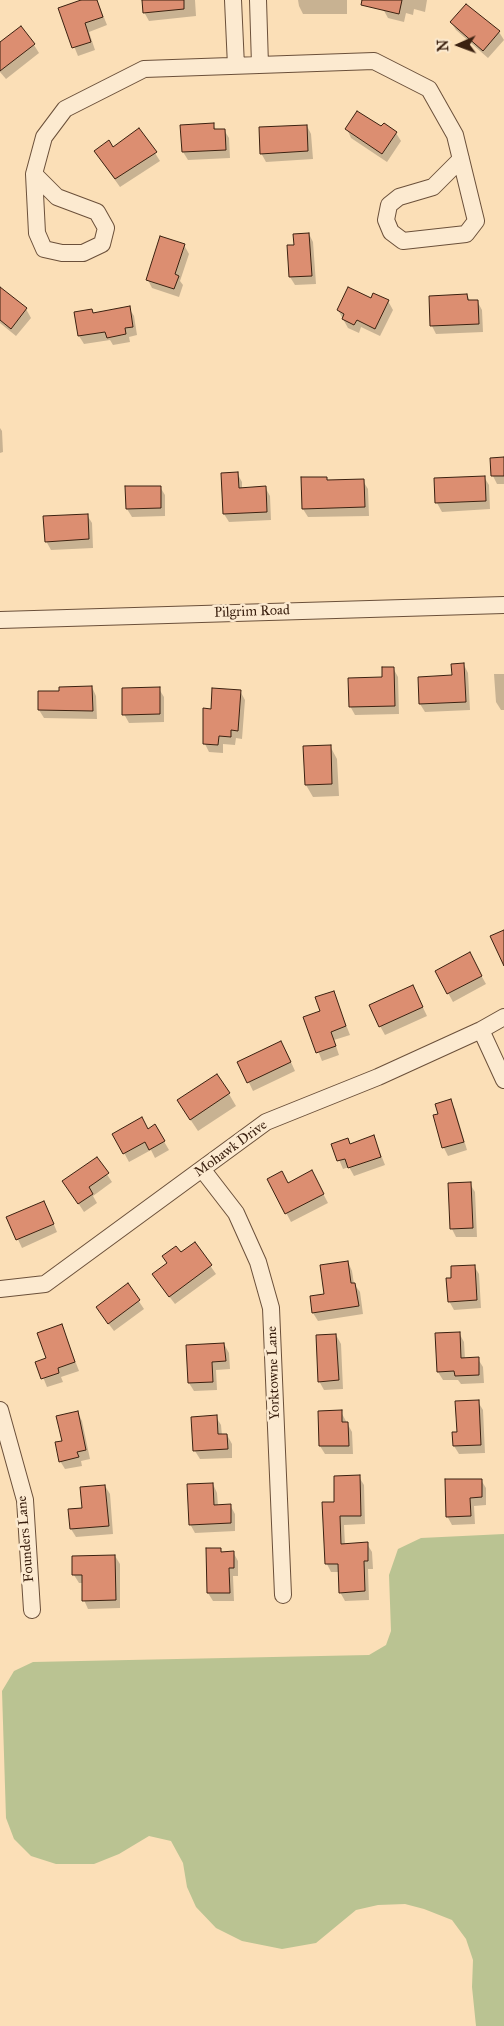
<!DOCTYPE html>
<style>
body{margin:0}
#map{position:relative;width:504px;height:2026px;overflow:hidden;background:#fbdfb7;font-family:"IM FELL Great Primer",serif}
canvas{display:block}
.north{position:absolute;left:434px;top:20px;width:50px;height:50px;-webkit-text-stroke:4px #fcead0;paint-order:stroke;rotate:268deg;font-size:14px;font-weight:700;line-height:20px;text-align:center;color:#3b2110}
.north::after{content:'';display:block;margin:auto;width:18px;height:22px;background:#3b2110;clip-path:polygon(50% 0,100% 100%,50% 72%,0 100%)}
</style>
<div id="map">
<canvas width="504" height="2026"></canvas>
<div class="north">N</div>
</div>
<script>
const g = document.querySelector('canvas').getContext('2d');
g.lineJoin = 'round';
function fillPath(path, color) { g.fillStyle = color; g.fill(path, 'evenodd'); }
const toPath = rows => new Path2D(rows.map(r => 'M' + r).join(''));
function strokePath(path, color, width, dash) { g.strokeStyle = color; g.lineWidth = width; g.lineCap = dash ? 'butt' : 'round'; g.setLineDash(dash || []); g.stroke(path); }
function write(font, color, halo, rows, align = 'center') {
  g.font = font + ' "IM FELL Great Primer",serif'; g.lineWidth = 5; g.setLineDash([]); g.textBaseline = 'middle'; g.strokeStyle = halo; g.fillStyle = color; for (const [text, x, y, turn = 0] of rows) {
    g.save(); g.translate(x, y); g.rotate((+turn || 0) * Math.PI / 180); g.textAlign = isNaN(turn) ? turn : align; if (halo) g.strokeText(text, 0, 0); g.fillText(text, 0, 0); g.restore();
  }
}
fillPath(toPath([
 [504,1534,504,2026,476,2026,472,1987,473,1960,466,1939,452,1920,424,1909,405,1904,378,1905,356,1910,316,1943,282,1949,242,1941,216,1928,196,1907,187,1887,183,1863,171,1841,149,1836,119,1854,94,1864,56,1864,31,1856,14,1839,6,1818,2,1691,14,1671,33,1662,369,1655,386,1645,391,1631,389,1575,398,1549,421,1538]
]), '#bac392');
fillPath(toPath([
 [85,0,97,0,107,25,89,32,95,50,78,56,59,9],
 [143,0,195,0,196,16,149,21,144,12],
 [298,0,347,0,347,14,303,14,299,6],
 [385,0,427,0,425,12,414,9,413,15,406,13,404,22,388,18,383,9],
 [466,5,499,32,504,40,488,58,456,30,451,22],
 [0,44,34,45,39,53,6,79,0,72],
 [213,124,216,130,224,130,229,138,230,158,188,160,183,152],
 [307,126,311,134,313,159,266,162,261,153],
 [382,128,396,133,401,141,387,162,351,138,347,129],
 [113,148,155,153,160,161,120,187,100,159],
 [309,234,313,242,316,284,295,285,290,277,295,246],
 [184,245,189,254,180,281,183,285,179,297,152,288,148,280],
 [0,288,26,309,31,318,16,336,0,323],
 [374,294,388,301,393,310,380,336,361,327,359,333,348,328,338,310,371,300],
 [467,295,470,301,477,301,482,310,483,332,436,334,432,326,430,297],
 [129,308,134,316,137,335,129,337,130,342,113,345,110,340,84,344,79,336,75,313,92,310,94,314],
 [0,428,2,431,3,452,0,453],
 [492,459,504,459,504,484,497,484,493,476],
 [237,473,242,482,242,489,265,487,270,496,271,520,229,522,224,514,222,474],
 [484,477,489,485,490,509,442,512,437,503,435,480],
 [363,481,368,489,369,516,308,517,303,509,328,482],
 [160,487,165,495,165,516,132,517,127,509],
 [87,515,92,523,93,548,51,550,46,541],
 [464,665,468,673,470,710,425,712,420,704],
 [393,668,398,677,399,714,355,715,350,706],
 [494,674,504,674,504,710,501,710,496,702],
 [92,687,96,696,97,719,44,718,39,710,60,692],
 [159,689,164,697,164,722,129,723,124,714],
 [240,691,245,700,242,739,236,738,235,745,223,744,223,753,209,752,205,744,212,710],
 [330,746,337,759,339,796,313,797,306,785],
 [469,954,486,984,453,1002,436,971],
 [333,992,350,1035,334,1040,339,1055,322,1061,305,1018,321,1012],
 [417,995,427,1016,385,1035,380,1026],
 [286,1051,295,1071,253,1091,239,1062],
 [229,1094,236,1106,198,1131,186,1113],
 [450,1100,455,1109,467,1150,448,1156,444,1148,439,1115],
 [155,1126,169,1150,155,1158,151,1150,129,1162,114,1134,148,1130],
 [374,1137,385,1165,354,1176,349,1167,343,1169,333,1145,350,1145],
 [96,1158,112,1182,93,1196,97,1203,84,1212,69,1189],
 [269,1180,288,1184,316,1180,328,1203,291,1222],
 [450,1184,470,1184,475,1192,477,1237,456,1237,452,1229],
 [48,1210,57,1232,22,1248,8,1218],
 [195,1244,216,1274,175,1304,158,1282,168,1264],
 [348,1262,352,1271,354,1284,360,1292,363,1314,318,1321,313,1313],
 [474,1266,479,1274,481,1308,454,1310,449,1301,453,1279],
 [128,1285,144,1309,114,1331,102,1315],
 [62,1326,79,1371,61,1377,63,1382,47,1387,37,1362,47,1359],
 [459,1333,464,1342,465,1359,478,1359,483,1367,484,1383,461,1384,458,1380,443,1380,438,1372,436,1334],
 [336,1335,341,1344,343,1389,324,1390,319,1381],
 [224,1344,229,1353,230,1369,216,1370,217,1390,194,1391,189,1383],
 [478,1402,483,1410,485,1453,459,1454,454,1446,458,1433],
 [341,1412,352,1432,353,1454,325,1454,320,1446],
 [78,1413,82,1421,90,1459,81,1461,82,1466,65,1469,60,1461,63,1442],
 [216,1417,221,1425,222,1436,227,1435,232,1444,232,1458,200,1459,195,1451,193,1418],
 [359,1477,364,1485,365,1524,344,1525,345,1545,367,1544,372,1552,373,1569,368,1569,369,1600,345,1601,340,1592,339,1572,331,1572,327,1564,335,1503],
 [481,1480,486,1488,486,1505,474,1506,475,1524,452,1525,447,1516],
 [213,1484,217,1493,218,1506,230,1505,235,1514,235,1531,195,1533,190,1524],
 [105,1486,110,1494,113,1534,76,1537,71,1529,83,1509],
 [220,1549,222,1553,233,1552,238,1561,238,1576,233,1576,234,1601,213,1601,208,1593,207,1550],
 [115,1556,120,1564,120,1608,88,1609,84,1600,83,1583,79,1583,74,1575]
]), '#0003');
const building = toPath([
 [81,0,97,0,103,17,85,23,91,42,72,48,58,8,81,0],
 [142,0,184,0,184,9,143,13,142,0],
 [362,0,402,0,399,14,361,5,362,0],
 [466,4,500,31,483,51,450,22,466,4],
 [21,26,35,44,0,71,0,42,21,26],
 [357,111,381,126,384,123,397,132,382,154,345,129,357,111],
 [214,123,214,129,225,129,226,150,182,152,180,125,214,123],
 [307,125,308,151,260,154,259,127,307,125],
 [139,128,157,152,115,179,94,151,109,140,113,147,139,128],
 [309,233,312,276,289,277,287,245,294,245,293,234,309,233],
 [160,236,185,244,175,274,179,276,174,289,146,280,160,236],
 [0,287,27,308,11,329,0,320,0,287],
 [348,287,371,298,373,293,389,300,375,329,357,320,354,325,342,319,344,314,337,310,348,287],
 [467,294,468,300,478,300,479,324,430,326,429,296,467,294],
 [130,306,133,327,125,328,126,334,107,338,105,332,78,336,74,312,92,309,93,313,130,306],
 [504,457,504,476,491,476,490,458,504,457],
 [238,472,239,488,266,486,267,512,223,514,221,473,238,472],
 [485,476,486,501,435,503,434,478,485,476],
 [301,477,327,477,327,480,364,479,365,507,302,509,301,477],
 [125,486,161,486,161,508,126,509,125,486],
 [88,514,89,539,45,542,43,516,88,514],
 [464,663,466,702,419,704,418,677,452,675,451,664,464,663],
 [382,667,394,667,395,706,349,707,348,678,382,677,382,667],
 [92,686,93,711,38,710,38,691,59,691,59,687,92,686],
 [160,687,160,714,122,715,122,688,160,687],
 [212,688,241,690,238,731,231,730,231,737,219,736,218,745,203,744,203,708,211,709,212,688],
 [331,745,332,784,305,785,303,746,331,745],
 [504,930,504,966,490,936,504,930],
 [470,952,482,976,447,994,435,971,470,952],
 [413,985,423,1007,379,1027,369,1005,413,985],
 [334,991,346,1026,331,1032,336,1046,316,1053,303,1017,320,1011,315,997,334,991],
 [281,1041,291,1062,247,1083,237,1062,281,1041],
 [217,1074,230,1093,190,1120,177,1100,217,1074],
 [451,1099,464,1142,442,1148,433,1115,438,1114,435,1104,451,1099],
 [142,1117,148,1129,155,1124,165,1141,149,1150,145,1142,123,1154,112,1134,142,1117],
 [374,1135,381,1157,348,1168,345,1159,337,1161,331,1144,348,1138,350,1144,374,1135],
 [97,1157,109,1173,89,1187,93,1194,78,1204,62,1181,97,1157],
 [312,1170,324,1194,285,1214,267,1179,282,1171,288,1183,312,1170],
 [471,1182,473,1228,450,1229,448,1183,471,1182],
 [44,1201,54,1224,16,1240,6,1217,44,1201],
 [195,1242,212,1265,169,1297,152,1274,167,1263,162,1256,176,1246,181,1252,195,1242],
 [348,1261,351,1283,355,1283,359,1306,312,1313,310,1296,324,1294,320,1265,348,1261],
 [475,1265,477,1300,448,1302,446,1278,451,1278,451,1266,475,1265],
 [128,1283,140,1300,108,1324,96,1307,128,1283],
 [62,1324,75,1362,58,1368,59,1373,41,1379,35,1362,46,1358,37,1333,62,1324],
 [460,1332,461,1358,479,1357,479,1375,455,1376,454,1371,437,1372,435,1333,460,1332],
 [336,1334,339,1380,318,1382,316,1335,336,1334],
 [224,1343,226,1361,212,1362,213,1382,188,1383,186,1345,224,1343],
 [479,1400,481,1445,453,1446,452,1432,457,1432,455,1401,479,1400],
 [342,1410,342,1422,348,1422,349,1446,319,1446,318,1411,342,1410],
 [78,1411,86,1450,77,1452,79,1457,59,1462,55,1442,62,1441,56,1416,78,1411],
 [217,1415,218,1434,227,1434,228,1449,193,1451,191,1417,217,1415],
 [360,1475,361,1516,340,1516,341,1544,368,1542,368,1561,364,1561,365,1591,339,1593,338,1564,325,1564,322,1502,334,1502,334,1476,360,1475],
 [445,1479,482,1479,482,1497,470,1498,471,1516,446,1517,445,1479],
 [213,1483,214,1505,231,1504,231,1523,189,1525,187,1484,213,1483],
 [105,1485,109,1526,70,1529,68,1509,82,1508,80,1487,105,1485],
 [206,1548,221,1548,221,1552,234,1551,234,1568,229,1568,230,1593,207,1593,206,1548],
 [115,1555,116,1600,82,1601,82,1575,72,1575,72,1556,115,1555]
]);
fillPath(building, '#dc8e71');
strokePath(building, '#3b2110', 1);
const minor = toPath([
 [233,0,236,66],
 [258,0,260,65],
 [34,174,57,197,97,212,106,228,102,244,83,253,62,253,44,249,37,233,34,174,44,137,65,109,144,69,374,61,429,89,455,135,476,221,466,234,403,241,391,232,386,220,389,205,399,197,433,187,461,159],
 [0,620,504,605],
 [481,1030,504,1080],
 [202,1169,236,1213,258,1262,271,1308,283,1595],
 [0,1289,45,1284,266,1122,378,1077,481,1030,504,1017],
 [0,1410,25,1500,32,1610]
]);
strokePath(minor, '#6b503a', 18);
strokePath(minor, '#fcead0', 16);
write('14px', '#3b2110', '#fcead0', [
 ["Pilgrim Road",252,612,-2],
 ["Mohawk Drive",231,1149,-36],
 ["Yorktowne Lane",274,1373,-92],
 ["Founders Lane",26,1539,-95]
]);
</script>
